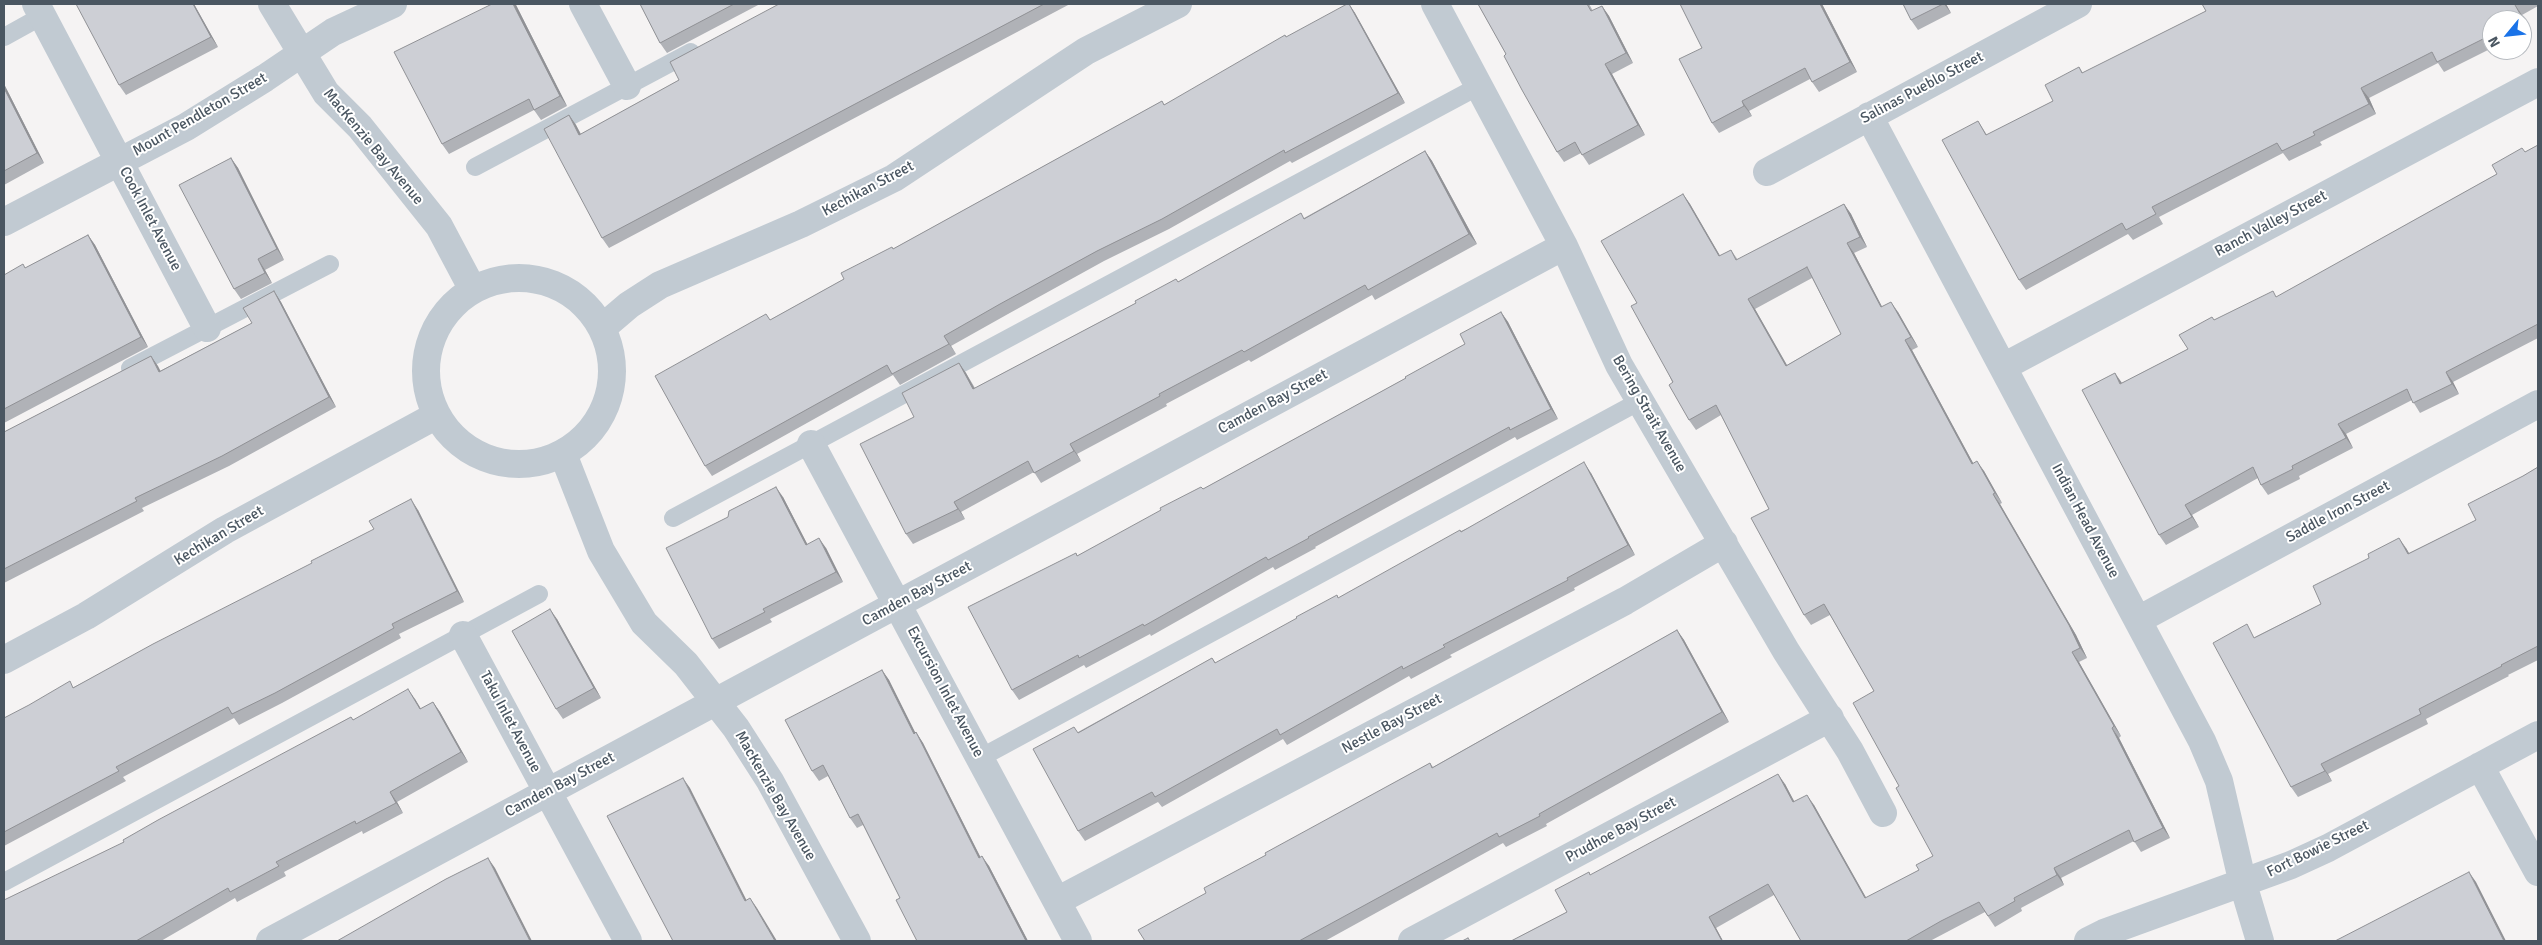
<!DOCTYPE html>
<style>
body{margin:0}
#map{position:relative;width:2542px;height:945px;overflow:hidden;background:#f5f3f3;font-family:Signika,sans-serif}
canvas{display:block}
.frame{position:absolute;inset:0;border:5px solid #4a5661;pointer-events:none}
.north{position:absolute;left:2482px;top:10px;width:50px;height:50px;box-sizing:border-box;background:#fff;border:1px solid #b7bbc0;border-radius:50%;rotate:242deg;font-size:14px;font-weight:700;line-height:20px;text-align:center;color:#4a5661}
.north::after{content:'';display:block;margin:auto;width:18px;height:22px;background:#1a73e8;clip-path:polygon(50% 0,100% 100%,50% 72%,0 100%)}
</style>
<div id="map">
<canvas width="2542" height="945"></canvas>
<div class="frame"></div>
<div class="north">N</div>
</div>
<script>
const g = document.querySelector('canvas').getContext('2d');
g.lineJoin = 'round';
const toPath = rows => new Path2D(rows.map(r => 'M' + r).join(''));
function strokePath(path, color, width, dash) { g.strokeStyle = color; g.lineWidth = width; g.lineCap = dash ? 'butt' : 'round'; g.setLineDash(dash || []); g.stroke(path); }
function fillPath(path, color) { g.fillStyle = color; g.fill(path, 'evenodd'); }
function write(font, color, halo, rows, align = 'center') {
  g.font = font + ' Signika,sans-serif'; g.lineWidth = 4; g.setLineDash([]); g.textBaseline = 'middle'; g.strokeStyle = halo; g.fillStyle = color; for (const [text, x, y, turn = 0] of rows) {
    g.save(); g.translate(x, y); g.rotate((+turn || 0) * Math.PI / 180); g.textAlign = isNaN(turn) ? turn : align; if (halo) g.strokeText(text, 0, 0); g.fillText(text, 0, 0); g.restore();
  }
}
strokePath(toPath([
 [4,37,42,16],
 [475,167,691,52],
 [130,368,330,264],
 [673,518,1479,86],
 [980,758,1640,401],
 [4,882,539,594]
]), '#c1cad2', 18);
strokePath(toPath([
 [36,4,207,328],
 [272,4,326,93,360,127,439,226,473,290],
 [583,4,627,86],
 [1435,4,1564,246,1619,365,1786,651,1850,751,1883,813],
 [1869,116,2202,741,2219,781,2243,884,2260,941],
 [1767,172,2078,4],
 [4,222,186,127,265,78,333,32,393,4],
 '426 371a93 93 0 1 1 186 0a93 93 0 1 1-186 0Z',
 [602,328,629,305,660,285,801,224,894,178,1086,51,1178,4],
 [2003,367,2538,82],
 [811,444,1078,941],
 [563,454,601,551,644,623,686,664,736,728,770,781,857,941],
 [2138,620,2538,404],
 [463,635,628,941],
 [4,660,86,616,225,530,437,415],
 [2480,766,2538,872],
 [1057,901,1625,601,1724,543],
 [270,941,1564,246],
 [1412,941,1830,718],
 [2088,941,2104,933,2291,865,2328,848,2538,735]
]), '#c1cad2', 28);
fillPath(toPath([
 [194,4,218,47,126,95,119,85],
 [640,4,760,4,667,53,660,43],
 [779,4,1070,4,609,248,602,238,569,115,576,125,581,134,679,80],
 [1349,4,1355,13,1405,103,1292,163,1290,161,1169,229,1104,261,1008,314,951,346,956,354,900,385,893,375,712,476,705,466,770,320,844,279,893,249,1162,101,1164,105],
 [1478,4,1589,4,1593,11,1602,6,1609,16,1633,63,1612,74,1645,135,1589,165,1581,153,1564,162,1557,152,1506,54],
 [1680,4,1822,4,1857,72,1819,92,1810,79,1749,111,1752,116,1719,133,1712,123,1702,48],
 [1903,4,1946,4,1951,13,1918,30,1911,20],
 [2202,4,2538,4,2538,6,2522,15,2530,29,2522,34,2522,20,2492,20,2492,48,2444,72,2438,63,2369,98,2376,114,2320,142,2322,145,2289,161,2283,153,2159,217,2163,224,2133,240,2128,234,2026,290,2019,280,1978,121,1987,135,2053,101,2079,67,2083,73,2206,11],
 [516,5,567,106,541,120,534,110,449,154,442,144],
 [4,84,44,163,4,185],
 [2538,145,2538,338,2453,382,2459,394,2420,413,2412,400,2346,434,2353,448,2299,476,2300,479,2268,495,2261,485,2258,478,2192,515,2199,527,2166,545,2159,535,2122,383,2188,349,2214,320,2277,297,2497,174,2525,152],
 [1425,151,1432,161,1477,244,1375,300,1372,295,1251,362,1249,360,1166,404,1167,406,1077,454,1081,461,1041,483,1034,472,961,512,965,519,913,544,906,534,914,417,959,363,966,373,975,388,1136,303,1176,279,1178,282,1304,218],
 [231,158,238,168,284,260,265,270,272,283,241,299,234,289],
 [1683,194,1690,204,1720,256,1731,250,1738,260,1844,204,1851,214,1867,247,1854,253,1882,307,1898,312,1918,347,1912,350,1973,463,1984,471,2002,503,2000,504,2076,635,2087,658,2079,662,2121,736,2119,738,2170,838,2141,852,2134,841,2061,878,2064,885,2021,908,2022,911,1995,927,1985,912,1930,941,1801,941,1774,895,1716,928,1723,941,1511,941,1567,912,1591,875,1785,784,1794,802,1814,805,1866,898,1919,870,1933,856,1899,786,1874,691,1830,615,1811,625,1804,615,1769,509,1721,415,1696,430,1689,420,1637,303],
 [1812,278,1841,334,1787,365,1755,309],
 [88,235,95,245,148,347,4,423,4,275,25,268],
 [274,291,281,302,336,407,229,466,142,508,144,511,4,583,4,432,151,356,160,371,252,323],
 [1501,312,1508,322,1558,419,1517,440,1515,437,1315,547,1316,548,1275,570,1273,567,1151,636,1150,634,1086,668,1084,665,1019,700,1012,690,1077,556,1203,489,1406,378,1465,344],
 [2538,467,2538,660,2508,675,2509,676,2426,719,2428,724,2328,774,2332,781,2298,797,2291,787,2255,637,2321,604,2406,548,2409,553,2476,520,2523,476],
 [1591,473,1635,555,1574,588,1575,590,1450,655,1452,657,1411,679,1409,676,1287,745,1283,739,1162,807,1158,802,1085,841,1078,831,1078,732,1212,658,1216,663,1339,598,1461,531],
 [783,497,807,544,826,548,843,582,770,619,772,622,719,649,712,639],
 [418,510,464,602,399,634,401,638,282,703,239,725,234,718,123,777,126,781,4,846,4,718,74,687],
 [557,619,601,698,563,719,556,709],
 [1677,630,1684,640,1729,722,1546,824,1547,826,1506,847,1503,843,1325,941,1145,941,1206,893,1266,855,1430,763,1433,767],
 [882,670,889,680,915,733,916,732,923,743,980,857,989,866,1028,941,917,941,900,898,863,825,857,828,850,818,828,776,819,781,812,771],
 [415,699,421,709,433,702,440,712,468,762,397,802,403,813,363,834,362,831,284,872,286,876,237,902,235,898,161,941,4,941,124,842,351,717,353,720]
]), '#b0b2b7');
fillPath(toPath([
 [193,4,194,4,218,47,211,37],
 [513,4,515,4,516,5,567,106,560,96],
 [1349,4,1355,13,1405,103,1398,93],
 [1820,4,1822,4,1857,72,1850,62],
 [1944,4,1946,4,1951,13],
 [2515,5,2522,15,2530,29,2523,19],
 [1602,6,1609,16,1633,63,1626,53],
 [1605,64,1612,74,1645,135,1638,125],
 [4,84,44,163,37,153,4,88],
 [2361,88,2369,98,2376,114,2369,104],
 [1742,101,1749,111,1752,116,1744,106],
 [569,115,576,125,586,145,579,135],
 [1425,151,1432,161,1477,244,1469,234],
 [231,158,238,168,284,260,277,249],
 [1683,194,1690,204,1726,266,1719,256],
 [1844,204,1851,214,1867,247,1860,237],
 [88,235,95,245,148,347,141,337],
 [1847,243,1854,253,1888,318,1881,307],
 [258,259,265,270,272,283,265,273],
 [274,291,281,302,336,407,329,397],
 [1748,299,1755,309,1793,376,1786,366],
 [1891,302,1898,312,1918,347,1911,337],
 [1501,312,1508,322,1558,419,1551,409],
 [944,336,951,346,956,354,949,344],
 [1905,340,1912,350,1979,474,1972,464],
 [151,356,158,366,166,382,159,372],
 [959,363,966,373,980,399,973,389],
 [2446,372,2453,382,2459,394,2452,384],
 [2115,373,2122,383,2120,384],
 [2338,424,2346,434,2353,448,2346,438],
 [1070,444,1077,454,1081,461,1074,451],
 [1977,461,1984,471,2002,503,1995,493],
 [1584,462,1591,473,1635,555,1628,545],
 [776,487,783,497,813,555,806,545],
 [1993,494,2000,504,2076,635,2087,658,2080,648],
 [411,499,418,510,464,602,457,591],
 [954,502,961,512,965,519,958,509],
 [2185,505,2192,515,2199,527,2192,517],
 [819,538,826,548,843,582,836,572],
 [2399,538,2406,548,2415,564,2408,554],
 [550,609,557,619,601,698,594,688],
 [1677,630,1684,640,1729,722,1722,712],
 [2072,652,2079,662,2121,736,2114,726],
 [882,670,889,680,921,744,914,734],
 [408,689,415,699,427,719,420,709],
 [433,702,440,712,468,762,461,752],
 [2112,728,2119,738,2170,838,2163,828],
 [916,732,923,743,986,868,979,858],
 [2321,764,2328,774,2332,781,2325,771],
 [1778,774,1785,784,1800,812,1793,802],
 [683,778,690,788,752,911,745,901],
 [390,792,397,802,403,813,396,803],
 [1807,795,1814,805,1872,908,1865,898],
 [982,856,989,866,1028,941,1026,941],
 [488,858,495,868,532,941,530,941],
 [2054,868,2061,878,2064,885,2057,875],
 [2469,872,2476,882,2506,941,2504,941],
 [750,898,757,908,777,941,775,941],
 [1709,917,1716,928,1723,941,1722,941]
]), '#909195');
const building = toPath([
 [76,4,193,4,211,37,119,85,76,4],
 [492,4,513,4,560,96,534,110,529,99,442,144,394,52,492,4],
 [640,4,734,4,660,43,640,4],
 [779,4,1044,4,602,238,544,129,569,115,579,135,679,80,670,62,779,4],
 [1347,4,1349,4,1398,93,1285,153,1284,150,1162,219,1097,251,1000,304,944,336,949,344,892,374,887,365,705,466,655,376,766,314,770,320,844,279,841,273,892,247,893,249,1162,101,1164,105,1285,35,1286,37,1347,4],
 [1478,4,1587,4,1591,11,1602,6,1626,53,1605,64,1638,125,1582,155,1575,142,1557,152,1522,90,1504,56,1506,54,1478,4],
 [1680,4,1820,4,1850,62,1812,82,1805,68,1742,101,1744,106,1712,123,1679,59,1702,48,1680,4],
 [1903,4,1943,4,1911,20,1903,4],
 [2202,4,2516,4,2515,5,2523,19,2522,20,2492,20,2492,37,2491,35,2437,62,2432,52,2361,88,2369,104,2313,132,2315,135,2282,151,2277,143,2152,207,2156,214,2126,230,2122,223,2019,280,1942,140,1978,121,1986,135,2053,101,2045,85,2079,67,2082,73,2206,11,2202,4],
 [4,88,37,153,4,171,4,88],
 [2538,145,2538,324,2446,372,2452,384,2413,403,2407,389,2338,424,2346,438,2292,466,2293,469,2261,485,2253,467,2185,505,2192,517,2159,535,2082,390,2115,373,2120,384,2188,349,2179,335,2212,317,2214,320,2273,291,2276,297,2497,174,2492,165,2522,148,2525,152,2538,145],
 [1425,151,1469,234,1368,290,1365,285,1244,352,1242,350,1159,394,1160,396,1070,444,1074,451,1034,473,1028,461,954,502,958,509,906,534,860,444,914,417,902,393,959,363,973,389,1136,303,1135,301,1176,279,1178,282,1301,213,1304,219,1425,151],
 [231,158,277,249,258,259,265,273,234,289,179,185,231,158],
 [1683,194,1719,256,1731,250,1736,260,1844,204,1860,237,1847,243,1881,307,1891,302,1911,337,1905,340,1972,464,1977,461,1995,493,1993,494,2069,625,2080,648,2072,652,2114,726,2112,728,2163,828,2134,842,2129,830,2054,868,2057,875,2014,898,2015,901,1988,916,1979,902,1941,921,1906,941,1801,941,1768,884,1709,917,1722,941,1511,941,1567,912,1555,890,1589,872,1590,875,1778,774,1793,802,1807,795,1865,898,1919,870,1916,865,1933,856,1896,788,1899,786,1853,703,1874,691,1824,604,1804,615,1751,518,1769,509,1716,405,1689,420,1669,385,1673,382,1631,306,1637,303,1601,241,1683,194],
 [1807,267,1841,334,1786,366,1748,299,1807,267],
 [88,235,141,337,4,409,4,275,23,264,25,268,88,235],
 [274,291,329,397,222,456,135,498,137,501,4,569,4,432,151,356,159,372,252,323,243,308,274,291],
 [1501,312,1551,409,1510,430,1509,427,1308,537,1309,538,1268,560,1266,557,1144,626,1143,624,1079,658,1078,655,1012,690,968,607,1076,553,1077,556,1161,510,1160,508,1201,487,1203,489,1406,378,1405,377,1465,344,1460,334,1501,312],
 [1584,462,1628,545,1567,578,1568,580,1443,645,1445,647,1403,669,1402,666,1280,735,1277,729,1155,797,1152,792,1078,831,1033,749,1074,727,1078,733,1212,658,1215,663,1297,618,1296,617,1337,595,1338,598,1460,530,1461,532,1584,462],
 [2538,467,2538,646,2501,665,2502,666,2419,709,2421,714,2321,764,2325,771,2291,787,2213,643,2247,624,2254,638,2321,604,2313,586,2369,558,2368,554,2399,538,2408,554,2476,520,2468,504,2523,476,2538,467],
 [776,487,806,545,819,538,836,572,763,609,765,612,712,639,666,548,728,517,729,511,776,487],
 [411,499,457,591,392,624,394,628,275,693,232,714,228,707,116,767,119,771,4,832,4,718,29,705,70,681,73,688,153,644,312,563,311,561,374,529,369,521,411,499],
 [550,609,594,688,556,709,512,631,550,609],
 [1677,630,1722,712,1539,814,1540,816,1499,837,1497,833,1299,941,1145,941,1138,930,1206,893,1204,888,1266,855,1265,853,1430,763,1432,768,1677,630],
 [882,670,914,734,916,732,979,858,982,856,1026,941,917,941,896,900,900,898,858,814,850,818,823,765,812,771,785,720,882,670],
 [408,689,420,709,433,702,461,752,390,792,396,803,356,824,355,821,276,862,279,866,230,892,228,888,136,941,4,941,4,900,124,842,123,840,158,820,351,717,353,720,408,689],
 [683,778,745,901,750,898,775,941,673,941,607,816,683,778],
 [488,858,530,941,337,941,446,879,488,858],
 [2469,872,2504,941,2335,941,2469,872],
 [1468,938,1470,941,1462,941,1468,938]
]);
fillPath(building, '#cdcfd5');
strokePath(building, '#909195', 1);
write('15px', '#4a5661', '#fff', [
 ["Salinas Pueblo Street",1922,88,-28],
 ["Mount Pendleton Street",200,115,-30],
 ["MacKenzie Bay Avenue",373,147,50],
 ["Kechikan Street",868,189,-28],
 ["Cook Inlet Avenue",150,219,62],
 ["Ranch Valley Street",2271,224,-28],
 ["Camden Bay Street",1273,402,-28],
 ["Bering Strait Avenue",1649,414,60],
 ["Saddle Iron Street",2338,512,-28],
 ["Indian Head Avenue",2085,521,62],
 ["Kechikan Street",219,536,-31],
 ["Camden Bay Street",917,594,-28],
 ["Excursion Inlet Avenue",945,692,62],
 ["Taku Inlet Avenue",510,722,62],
 ["Nestle Bay Street",1392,724,-28],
 ["Camden Bay Street",560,785,-28],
 ["MacKenzie Bay Avenue",775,796,60],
 ["Prudhoe Bay Street",1621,830,-28],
 ["Fort Bowie Street",2318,849,-26]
]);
</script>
